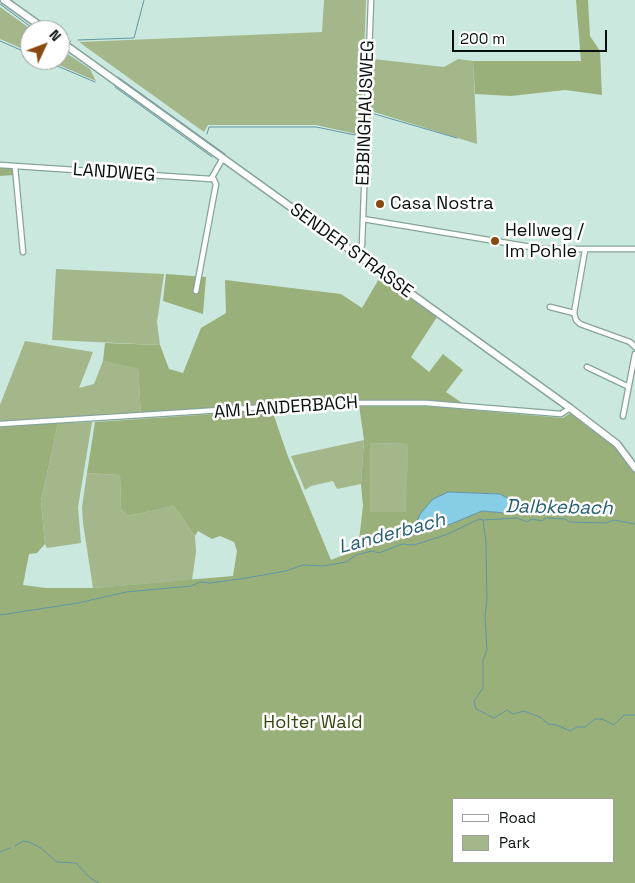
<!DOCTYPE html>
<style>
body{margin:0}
#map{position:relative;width:635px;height:883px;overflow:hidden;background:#cae8de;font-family:"Space Grotesk",sans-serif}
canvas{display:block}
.legend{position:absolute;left:452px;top:798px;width:162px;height:65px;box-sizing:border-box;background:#fff;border:1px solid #9ca09f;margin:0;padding:6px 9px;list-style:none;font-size:15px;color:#07110e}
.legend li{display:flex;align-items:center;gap:10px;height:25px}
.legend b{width:25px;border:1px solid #9ca09f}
.north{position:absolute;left:20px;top:20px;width:50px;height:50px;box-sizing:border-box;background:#fff;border:1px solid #9ca09f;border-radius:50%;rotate:47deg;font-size:14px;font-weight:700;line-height:20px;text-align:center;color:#07110e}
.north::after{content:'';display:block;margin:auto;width:18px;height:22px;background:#894910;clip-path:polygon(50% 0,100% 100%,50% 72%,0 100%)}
.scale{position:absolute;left:452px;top:30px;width:155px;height:22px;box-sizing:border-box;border:2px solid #07110e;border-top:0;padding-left:6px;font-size:15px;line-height:18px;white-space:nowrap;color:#07110e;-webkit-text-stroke:4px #fff;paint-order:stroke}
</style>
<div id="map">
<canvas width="635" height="883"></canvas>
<ul class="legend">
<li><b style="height:6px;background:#fff"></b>Road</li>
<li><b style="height:14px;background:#a3b78b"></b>Park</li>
</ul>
<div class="north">N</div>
<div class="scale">200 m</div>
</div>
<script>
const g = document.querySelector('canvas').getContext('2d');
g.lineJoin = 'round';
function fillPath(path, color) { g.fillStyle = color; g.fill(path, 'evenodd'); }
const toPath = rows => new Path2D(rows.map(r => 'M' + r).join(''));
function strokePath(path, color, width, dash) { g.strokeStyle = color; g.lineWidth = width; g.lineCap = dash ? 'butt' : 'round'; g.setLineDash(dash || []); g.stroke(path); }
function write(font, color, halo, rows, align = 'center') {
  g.font = font + ' "Space Grotesk",sans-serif'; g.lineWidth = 5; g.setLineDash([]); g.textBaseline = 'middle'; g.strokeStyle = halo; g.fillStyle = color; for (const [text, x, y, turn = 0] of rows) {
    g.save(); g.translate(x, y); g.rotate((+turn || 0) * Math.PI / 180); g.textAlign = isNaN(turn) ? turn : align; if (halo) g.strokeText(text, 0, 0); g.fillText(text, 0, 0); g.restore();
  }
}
fillPath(toPath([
 [324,0,366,0,361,135,316,125,208,125,204,132,79,42,322,32],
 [0,7,32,30,30,30,30,52,0,39],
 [60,49,90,69,96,81,47,60,60,60],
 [373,59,444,67,458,59,473,61,477,144,371,111],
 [56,269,164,274,157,322,160,345,52,340],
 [25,341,93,352,79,388,94,384,103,361,138,367,141,415,0,422,0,405],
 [92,422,78,507,81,543,47,548,45,544,41,501,58,423],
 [364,440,361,484,337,489,333,481,311,486,305,490,291,456],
 [370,443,408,444,407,512,370,512],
 [87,473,120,475,121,509,128,516,174,506,195,536,196,552,192,580,93,588,83,523,82,507]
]), '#a3b78b');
fillPath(toPath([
 [576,0,588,0,590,36,600,51,602,95,565,90,511,96,475,94,473,61,581,61],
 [0,167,13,168,14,175,0,176],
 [166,274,206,277,203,314,163,301],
 [380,277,437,317,411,357,429,372,443,354,463,370,446,392,465,405,426,401,331,401,141,415,138,368,103,361,105,343,160,345,169,369,183,373,201,328,226,313,225,280,341,294,362,308],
 [359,405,426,406,563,418,572,412,616,446,635,472,635,883,0,883,0,426,58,423,41,501,45,544,37,553,29,554,23,585,46,588,93,588,233,576,237,551,234,542,220,536,212,539,198,531,195,536,174,506,128,516,121,509,120,475,87,473,95,422,272,410,287,454,331,560,358,549,363,506,361,484,364,440],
 [370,443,408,444,406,512,370,512],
 [448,492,500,494,505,513,482,511,413,531],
 [454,799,614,799,614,862,454,862]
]), '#99b07b');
const water = toPath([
 [448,492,500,494,511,500,513,505,511,509,505,513,482,511,451,524,415,535,413,532,420,514,433,499,448,492]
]);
fillPath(water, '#87cde6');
strokePath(water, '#6195a5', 1);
strokePath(toPath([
 [0,4,35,30],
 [78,40,134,38,144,0],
 [0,41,30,54],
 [70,42,71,41],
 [60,47,61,47],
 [43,60,95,82],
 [118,77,225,154],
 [115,87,212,157],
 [207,134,209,127,316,127,360,136],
 [370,138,371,113,457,138],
 [483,520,517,518,527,522,532,519,542,521,546,518,566,519,569,522,606,523,614,520,635,524],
 [0,615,78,603,126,592,191,586,200,582,210,583,240,579,286,571,303,565,324,566,346,562,356,555,372,551,379,553,402,544,414,545,448,534,479,519,483,520,486,542,487,601,485,615,487,650,483,660,483,688,474,701,476,709,494,718,507,710,513,714,524,711,540,717,548,724,557,725,570,731,577,727,585,727,595,719,602,719,614,725,624,715,635,715],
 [15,846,23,841,29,842,41,848,57,862,76,863,90,878,99,883],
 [0,852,10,848]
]), '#6195a5', 1);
const minor = toPath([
 [0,165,211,179,223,158],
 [15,167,23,252],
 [363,219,543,249,635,249],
 [585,250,574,313,576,320,580,324,630,342,635,347],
 [356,254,362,245,371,0],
 [196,291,216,184,213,178],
 [550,307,574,313],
 [587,367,627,386],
 [623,416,635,354],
 [0,424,331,403,426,403,561,414,570,408]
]);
const secondary = toPath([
 [4,0,46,30],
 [60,41,570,408,617,444,635,468]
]);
strokePath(minor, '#87a39a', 7);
strokePath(secondary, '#87a39a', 9);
strokePath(minor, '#fff', 4.5);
strokePath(secondary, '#fff', 6);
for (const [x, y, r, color] of [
 [380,204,5,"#894910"],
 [495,241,5,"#894910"]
]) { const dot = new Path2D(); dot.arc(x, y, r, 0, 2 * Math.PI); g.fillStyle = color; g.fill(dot); strokePath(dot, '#fff', 2); }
write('18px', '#07110e', '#fff', [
 ["EBBINGHAUSWEG",366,113,-88],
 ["LANDWEG",114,173,4],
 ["SENDER STRASSE",351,251,36],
 ["AM LANDERBACH",286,408,-4]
]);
write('18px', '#07110e', '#fff', [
 ["Casa Nostra",390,204],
 ["Hellweg /",505,231],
 ["Im Pohle",505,252]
], 'left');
write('18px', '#33480d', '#fff', [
 ["Holter Wald",313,723]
]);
write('italic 19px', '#265e70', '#fff', [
 ["Dalbkebach",559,508,1],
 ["Landerbach",392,534,-15]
]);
</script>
